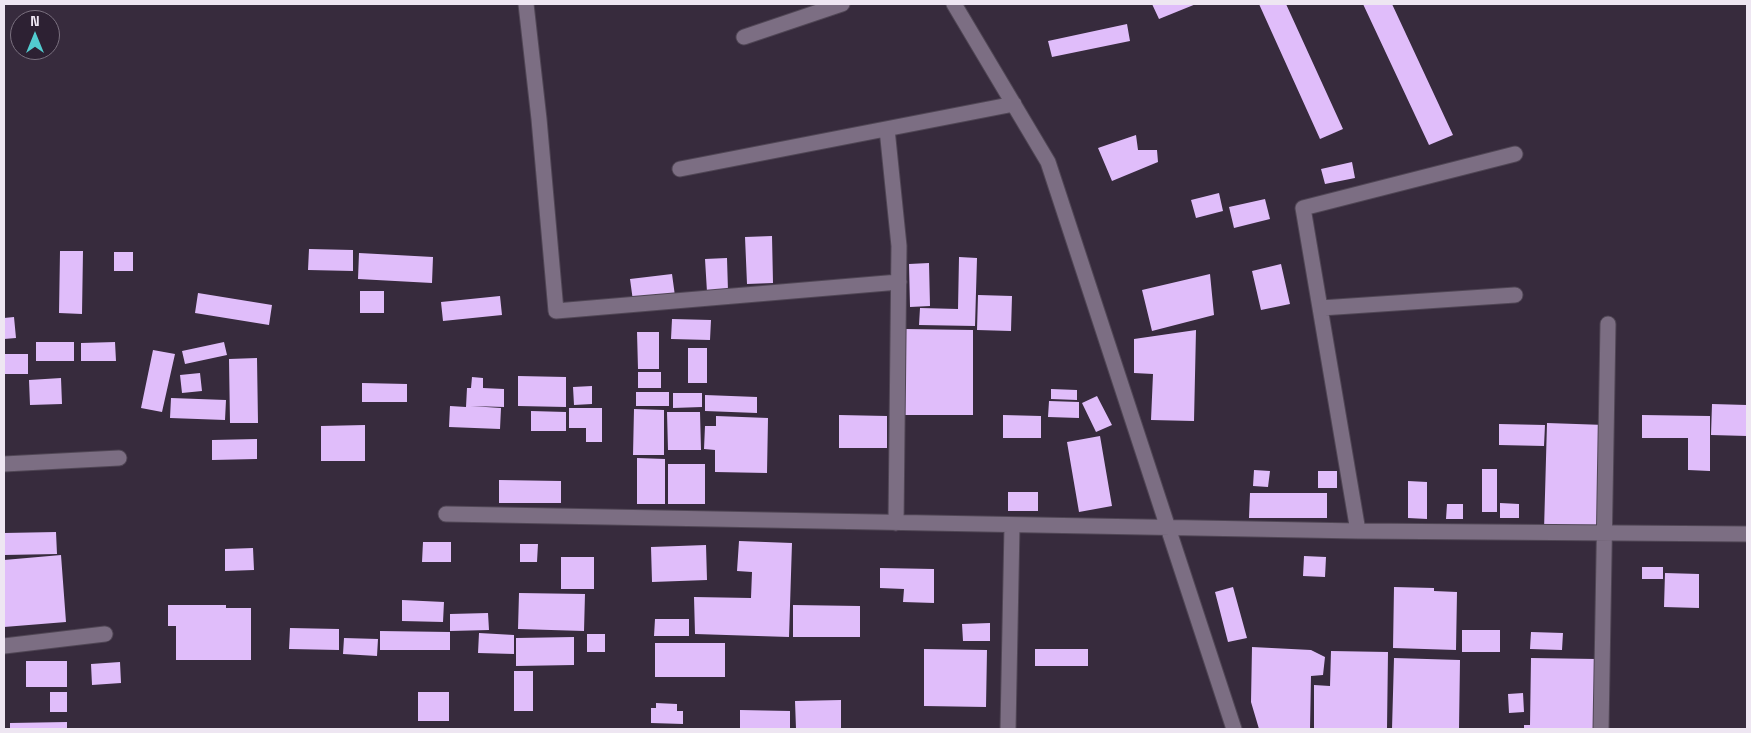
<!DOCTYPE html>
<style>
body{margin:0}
#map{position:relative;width:1751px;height:733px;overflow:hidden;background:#372b3d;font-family:"Space Grotesk",sans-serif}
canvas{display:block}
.frame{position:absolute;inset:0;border:5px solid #eee6f2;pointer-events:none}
.north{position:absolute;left:10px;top:10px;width:50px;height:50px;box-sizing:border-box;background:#2d2133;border:1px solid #7a707f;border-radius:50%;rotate:0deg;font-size:14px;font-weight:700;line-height:20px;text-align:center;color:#eee6f2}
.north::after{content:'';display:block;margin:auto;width:18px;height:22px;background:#52ccd0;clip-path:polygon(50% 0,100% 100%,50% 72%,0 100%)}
</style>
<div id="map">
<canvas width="1751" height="733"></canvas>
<div class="frame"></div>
<div class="north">N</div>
</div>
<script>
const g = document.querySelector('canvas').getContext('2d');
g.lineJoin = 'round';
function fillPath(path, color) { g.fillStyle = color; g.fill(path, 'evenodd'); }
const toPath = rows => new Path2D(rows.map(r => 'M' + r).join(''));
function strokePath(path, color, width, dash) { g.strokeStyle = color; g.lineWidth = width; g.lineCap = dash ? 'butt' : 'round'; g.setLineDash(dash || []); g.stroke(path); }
fillPath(toPath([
 [1152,4,1196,4,1159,19],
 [1259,4,1286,4,1343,129,1320,139],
 [1363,4,1392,4,1453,135,1429,145],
 [1127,24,1130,41,1052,57,1048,41],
 [1136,135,1138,150,1157,150,1158,162,1112,181,1098,148],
 [1352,162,1355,178,1325,184,1321,169],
 [1219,193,1223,211,1196,218,1191,200],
 [1265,199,1270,219,1234,228,1229,207],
 [772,236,773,283,747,284,745,237],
 [309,249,353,250,353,271,308,270],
 [60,251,83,251,82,314,59,313],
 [114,252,133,252,133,271,114,271],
 [359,253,433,257,432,283,358,279],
 [959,257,977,258,975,326,919,325,920,308,958,309],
 [727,258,728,291,707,292,705,259],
 [929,263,930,306,910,307,909,264],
 [1281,264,1290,304,1261,310,1252,271],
 [672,274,675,296,633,301,630,279],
 [1210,274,1214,315,1152,331,1142,290],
 [360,291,384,291,384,313,360,313],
 [198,293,272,305,269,325,195,313],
 [978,295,1012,296,1011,331,977,330],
 [500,296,502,315,443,321,441,302],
 [14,317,16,338,4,339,4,318],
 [672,319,711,320,710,340,671,339],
 [905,329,973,330,973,415,904,415],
 [1196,330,1194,421,1151,420,1153,374,1134,373,1134,339],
 [637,332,659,332,659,369,638,369],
 [36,342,74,342,74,361,36,361],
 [115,342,116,361,81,361,81,343],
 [224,342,227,355,185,364,182,351],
 [688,348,707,348,707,383,688,383],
 [153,350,175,354,162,412,141,408],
 [4,354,28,354,28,374,4,374],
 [257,358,258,423,230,423,229,359],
 [638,372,661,372,661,388,638,388],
 [200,373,202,391,182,393,180,375],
 [518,376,566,377,566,407,518,406],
 [472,377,483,378,483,388,504,389,504,407,471,406,501,408,500,429,449,427,450,406,466,407,467,388,471,388],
 [61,378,62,404,30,405,29,380],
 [362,383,407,384,407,402,362,402],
 [592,386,592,404,574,405,573,387],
 [1051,389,1077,390,1077,400,1051,399],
 [636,392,669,392,669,406,636,406],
 [673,393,702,393,702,407,673,408],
 [705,395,757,397,757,413,705,411],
 [1097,396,1112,425,1096,432,1082,403],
 [171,398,226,400,225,420,170,418],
 [1049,401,1079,402,1079,418,1048,417],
 [1712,404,1747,405,1747,436,1711,435],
 [569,408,602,408,602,442,586,442,586,428,569,428],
 [634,409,664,410,664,455,633,455],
 [531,411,566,412,566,431,531,431],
 [667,412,700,412,701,450,668,450],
 [839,415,887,416,887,448,839,448],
 [1003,415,1041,416,1041,438,1003,438],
 [1642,415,1710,416,1710,471,1688,470,1688,438,1642,438],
 [716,416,768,418,767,473,715,472,715,450,704,449,705,426,716,426],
 [1547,423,1605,425,1602,532,1544,530],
 [1499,424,1545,425,1544,446,1499,445],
 [365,425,365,461,321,461,321,426],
 [1100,436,1112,506,1079,512,1067,442],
 [257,439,257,459,212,460,212,440],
 [637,458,665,459,665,504,637,504],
 [668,464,705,464,705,504,668,504],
 [1482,469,1497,469,1497,512,1482,512],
 [1254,470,1270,471,1268,487,1253,486],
 [1318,471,1337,471,1337,488,1318,488],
 [499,480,561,481,561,503,499,503],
 [1408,481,1427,482,1427,519,1408,518],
 [1008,492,1038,492,1038,511,1008,511],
 [1250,493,1327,493,1327,518,1249,518],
 [1500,503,1519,504,1519,518,1500,518],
 [1447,504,1463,504,1463,519,1446,519],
 [56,532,57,554,4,555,4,533],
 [739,541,792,543,789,637,695,634,694,597,751,598,752,572,737,571],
 [423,542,451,542,451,562,422,562],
 [520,544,538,544,537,562,520,562],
 [706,545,707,580,652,582,651,547],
 [253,548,254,570,225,571,225,549],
 [61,555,66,622,4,627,4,560],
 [1304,556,1326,557,1325,577,1303,576],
 [561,557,594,557,594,589,561,589],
 [1642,567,1663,567,1663,579,1642,579],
 [880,568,934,569,934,603,903,602,904,589,880,588],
 [1665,573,1699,574,1699,608,1664,607],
 [1233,587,1247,638,1228,642,1215,592],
 [1394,587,1434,588,1434,591,1457,592,1456,650,1393,648],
 [519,593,585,594,584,631,518,629],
 [402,600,444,602,443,622,402,621],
 [168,605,226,605,226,608,251,608,251,660,176,660,176,626,168,626],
 [793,605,860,606,860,637,793,637],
 [488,613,489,630,450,631,450,614],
 [655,619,689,619,689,636,654,636],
 [990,623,990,641,963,641,962,624],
 [290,628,339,629,339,650,289,649],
 [1462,630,1500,630,1500,652,1462,652],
 [380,631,450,632,450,650,380,650],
 [1531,632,1563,633,1562,650,1530,649],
 [479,633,514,635,514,654,478,653],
 [587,634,605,634,605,652,587,652],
 [574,637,574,665,516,666,516,638],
 [344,638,378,639,377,656,343,654],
 [655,643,725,643,725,677,655,677],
 [1252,647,1311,650,1325,657,1323,675,1311,676,1310,729,1259,729,1251,702],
 [924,649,987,650,986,707,924,706],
 [1035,649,1088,649,1088,666,1035,666],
 [1331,651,1388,652,1387,729,1314,729,1314,685,1330,686],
 [1394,658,1460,660,1459,729,1392,729],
 [1531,658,1596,659,1594,729,1524,729,1524,725,1530,725],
 [26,661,67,661,67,687,26,687],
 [120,662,121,683,92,685,91,664],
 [514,671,533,671,533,711,514,711],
 [50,692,67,692,67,712,50,712],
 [418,692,449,692,449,721,418,721],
 [1523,693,1524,712,1509,713,1508,694],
 [841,700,841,729,796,729,795,701],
 [656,703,677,704,677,711,683,711,683,724,651,723,651,708,656,708],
 [740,710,790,711,790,729,740,729],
 [67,722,67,729,10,729,10,723]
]), '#e0bdfa');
const minor = toPath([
 [526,4,539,119,556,311,899,282],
 [954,4,1048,162,1234,729],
 [744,37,842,4],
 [887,129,899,246,896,523],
 [680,169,1014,104],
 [1321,308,1515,295],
 [4,464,119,458],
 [446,514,1358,531,1747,534],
 [1358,531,1303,208,1515,154],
 [4,646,105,634],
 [1008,729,1012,526],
 [1601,729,1608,324]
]);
strokePath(minor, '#504655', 17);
strokePath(minor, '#7c6e83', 15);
</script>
